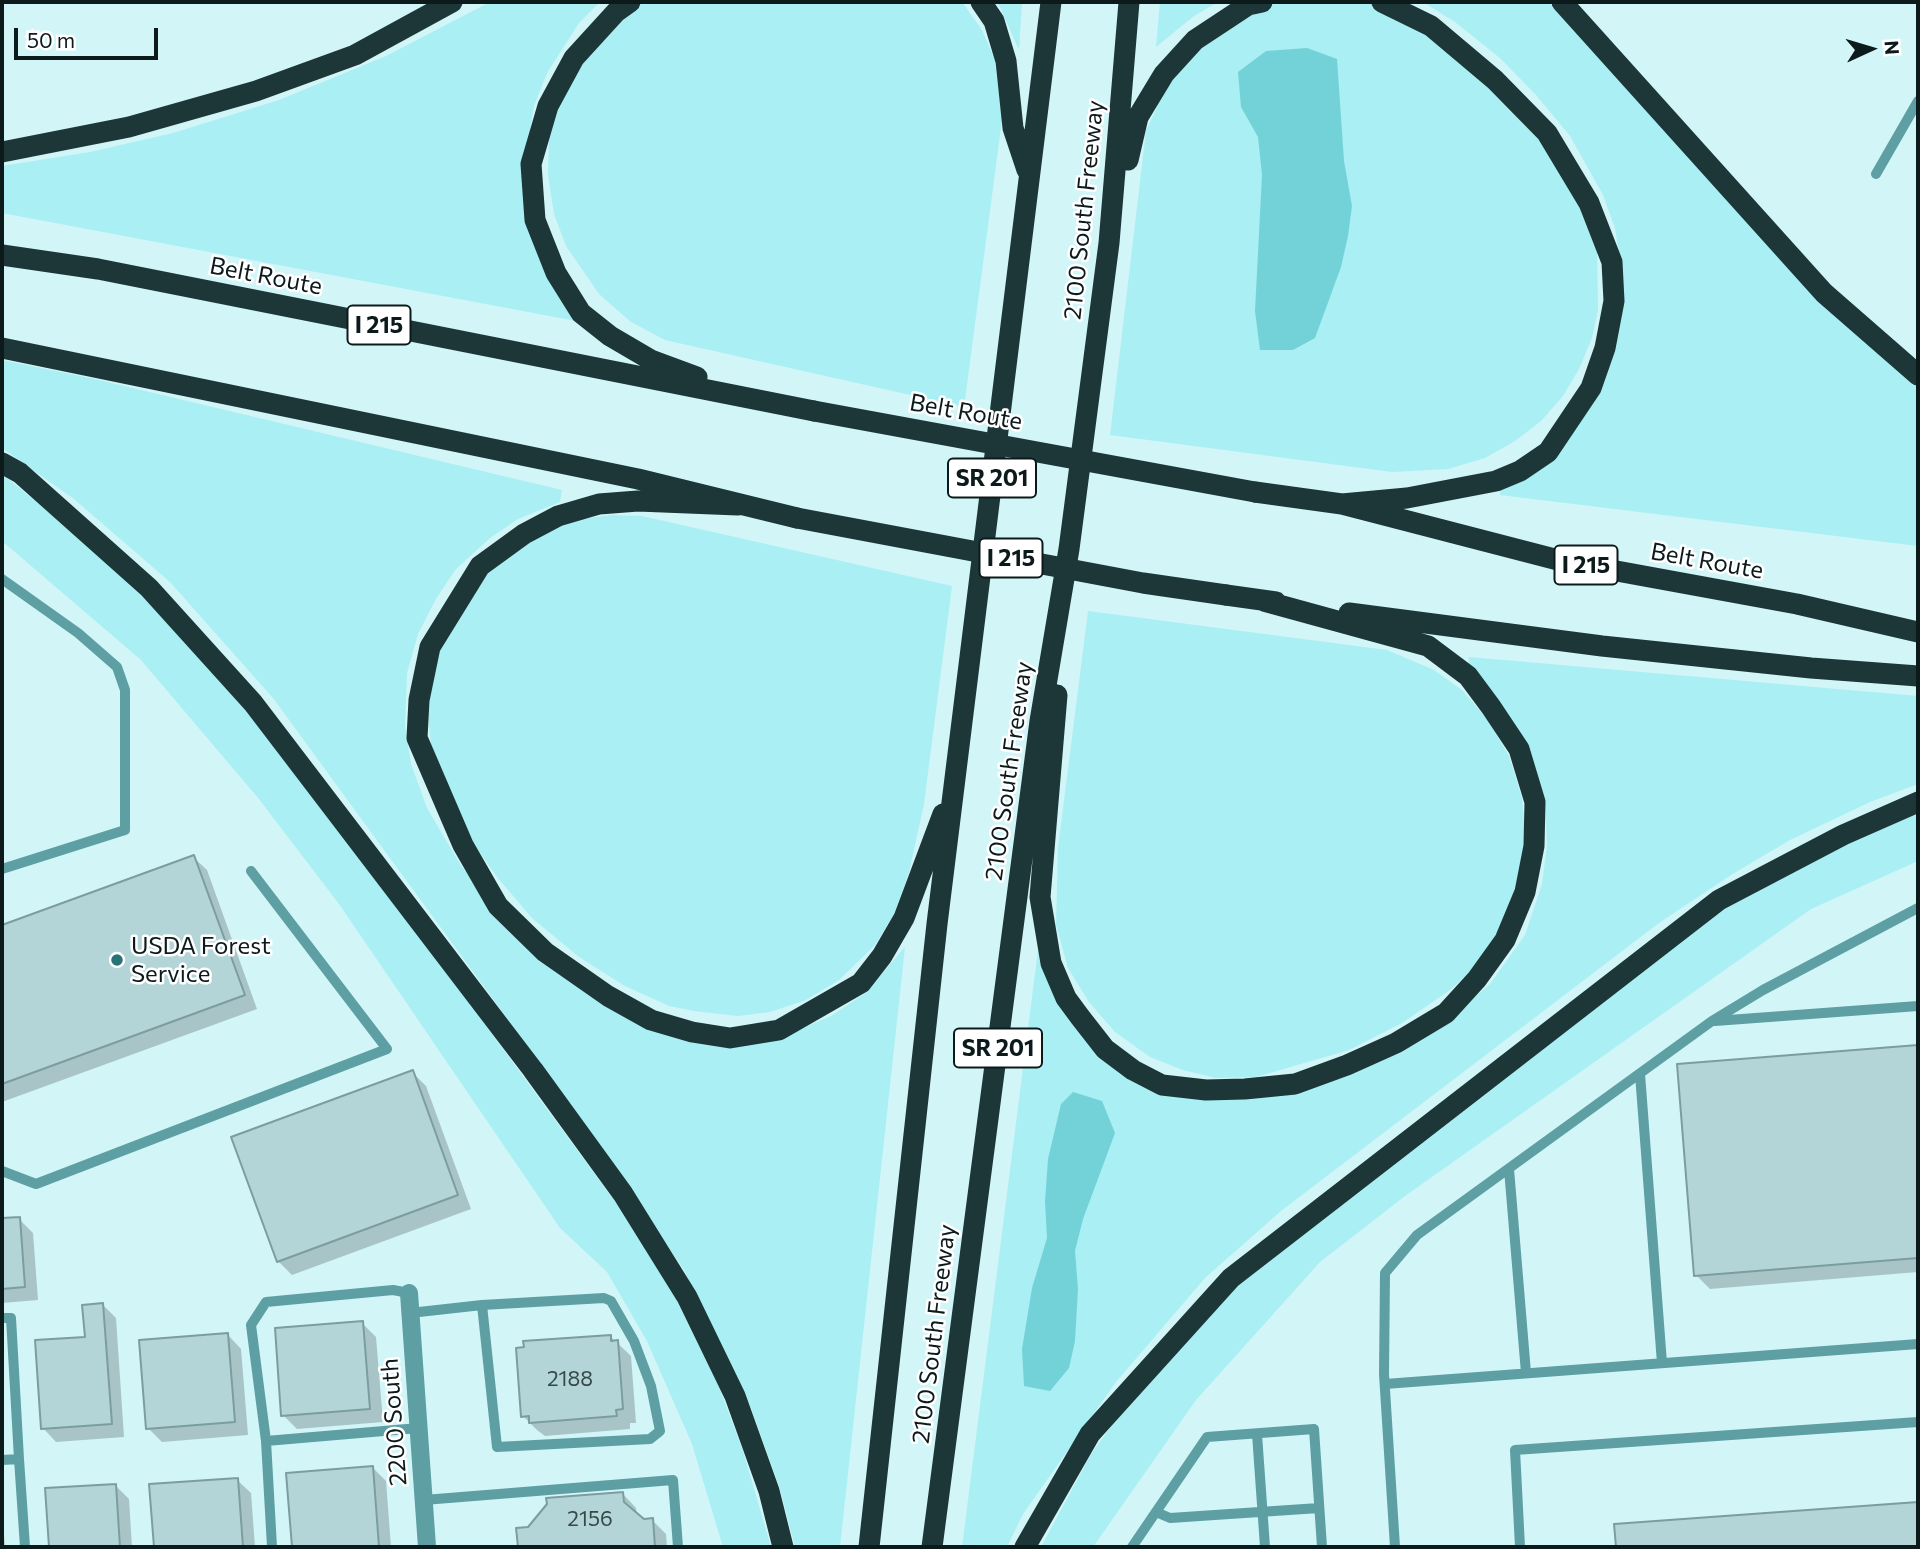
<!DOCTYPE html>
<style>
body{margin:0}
#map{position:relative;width:1920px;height:1549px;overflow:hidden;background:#d2f5f8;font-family:Commissioner,sans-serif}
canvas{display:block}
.frame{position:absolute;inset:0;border:4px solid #0d1a1b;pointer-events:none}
.north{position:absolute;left:1836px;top:14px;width:70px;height:70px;-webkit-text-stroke:5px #fff;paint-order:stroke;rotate:86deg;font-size:19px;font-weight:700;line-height:28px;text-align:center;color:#0d1a1b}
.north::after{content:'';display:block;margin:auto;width:24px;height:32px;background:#0d1a1b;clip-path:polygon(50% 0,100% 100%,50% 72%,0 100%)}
.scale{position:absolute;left:14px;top:28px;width:144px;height:32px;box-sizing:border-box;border:4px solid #0d1a1b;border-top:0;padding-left:9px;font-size:21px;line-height:24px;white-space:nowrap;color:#0d1a1b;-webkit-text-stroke:5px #fff;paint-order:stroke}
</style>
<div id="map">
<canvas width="1920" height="1549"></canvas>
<div class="frame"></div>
<div class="north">N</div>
<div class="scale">50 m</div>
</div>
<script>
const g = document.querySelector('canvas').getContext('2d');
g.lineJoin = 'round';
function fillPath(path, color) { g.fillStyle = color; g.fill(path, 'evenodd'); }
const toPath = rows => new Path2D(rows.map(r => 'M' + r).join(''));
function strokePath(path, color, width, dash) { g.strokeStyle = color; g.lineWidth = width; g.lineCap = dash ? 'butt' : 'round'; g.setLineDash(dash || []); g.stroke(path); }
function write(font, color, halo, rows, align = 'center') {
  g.font = font + ' Commissioner,sans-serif'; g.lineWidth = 5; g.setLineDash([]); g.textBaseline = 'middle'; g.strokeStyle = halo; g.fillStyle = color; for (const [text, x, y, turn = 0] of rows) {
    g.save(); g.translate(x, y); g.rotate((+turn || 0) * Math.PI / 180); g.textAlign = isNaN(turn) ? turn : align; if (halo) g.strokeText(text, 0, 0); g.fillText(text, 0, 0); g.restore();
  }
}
fillPath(toPath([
 [490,2,600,2,579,23,547,73,534,106,529,135,526,178,576,321,2,213,2,166,90,152,173,133,279,100,386,56],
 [636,2,962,2,982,30,995,60,1002,120,964,407,665,340,631,322,599,294,566,246,554,214,548,175,549,139,558,101,573,66],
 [997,2,1022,2,1019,50,1000,7],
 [1160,2,1218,2,1194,16,1156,47],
 [1280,2,1368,2,1387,7,1441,39,1560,161,1597,248,1598,310,1592,338,1579,369,1563,396,1541,421,1515,441,1485,458,1448,469,1392,472,1110,435,1146,131,1173,72,1201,43,1253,11],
 [1423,2,1560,2,1918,377,1918,546,1500,495,1501,483,1590,396,1621,266,1615,228,1603,195,1570,136,1536,95,1500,58,1455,22],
 [2,360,99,380,562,490,560,502,518,519,490,538,456,569,437,597,418,634,407,673,405,726,411,764,427,808,460,864,497,914,654,1025,796,1031,831,1016,864,994,905,947,840,1547,795,1547,780,1489,751,1408,684,1270,599,1144,273,698,170,582,74,499,2,448],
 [2,474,147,591,304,778,627,1218,675,1297,719,1387,743,1451,771,1547,723,1547,692,1444,647,1341,607,1272,560,1228,339,904,259,799,141,660,2,541],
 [611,515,642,516,952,586,924,804,909,872,894,914,875,945,839,980,806,1000,770,1012,738,1016,694,1011,669,1006,625,986,579,957,532,918,497,877,469,837,432,755,427,705,443,630,500,556,568,521],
 [1088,611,1387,650,1434,670,1462,690,1487,719,1509,756,1522,798,1525,832,1524,866,1498,937,1476,966,1450,990,1402,1023,1349,1050,1256,1077,1216,1078,1183,1070,1150,1057,1115,1032,1089,1002,1068,968,1056,925,1058,848],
 [1469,657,1918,696,1918,784,1870,802,1790,840,1731,875,1659,923,1281,1211,1205,1278,1116,1382,1023,1514,1007,1547,962,1547,1038,950,1058,993,1102,1050,1210,1099,1248,1100,1293,1093,1452,1016,1490,984,1525,935,1542,884,1547,845,1545,801,1468,669],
 [1918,806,1918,861,1811,909,1405,1196,1320,1262,1196,1400,1093,1547,1041,1547,1091,1454,1121,1413,1236,1282,1710,915]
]), '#aaeff3');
fillPath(toPath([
 [1307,48,1337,59,1344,161,1352,206,1348,236,1341,267,1315,338,1293,350,1260,350,1255,311,1262,175,1258,137,1241,107,1238,72,1266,51],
 [1073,1092,1102,1101,1115,1133,1083,1219,1075,1251,1078,1289,1075,1341,1069,1368,1050,1391,1024,1386,1022,1349,1032,1288,1047,1238,1045,1201,1048,1159,1061,1104]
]), '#73d2d8');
fillPath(toPath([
 [2,609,3,610,2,662],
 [193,857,207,870,257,1009,2,1102,2,926],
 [1918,1046,1918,1272,1710,1289,1696,1275,1679,1066],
 [412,1072,426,1086,471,1209,292,1275,278,1261],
 [19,1219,33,1233,38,1300,2,1303,2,1220],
 [103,1305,116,1318,124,1437,56,1442,43,1428],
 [362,1323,376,1337,383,1422,297,1429,283,1415],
 [228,1335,241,1349,248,1435,162,1442,148,1428],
 [610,1336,631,1356,636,1423,630,1423,630,1429,545,1436,537,1430,523,1416],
 [372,1467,386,1481,391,1547,293,1547,288,1474],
 [237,1480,251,1493,255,1547,156,1547,151,1486],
 [115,1485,129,1499,132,1547,51,1547,47,1490],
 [623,1494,636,1508,637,1515,644,1521,652,1520,666,1534,667,1547,519,1547,518,1530,529,1529],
 [1918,1503,1918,1547,1617,1547,1616,1525],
 [2,1507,5,1547,2,1547]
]), '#0003');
const building = toPath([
 [194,855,245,995,2,1084,2,925,194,855],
 [1918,1045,1918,1258,1694,1276,1677,1064,1918,1045],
 [413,1070,458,1195,277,1262,231,1137,413,1070],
 [20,1217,25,1287,2,1289,2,1218,20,1217],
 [103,1303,112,1424,41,1429,35,1340,85,1337,82,1305,103,1303],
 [363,1321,370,1409,281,1416,275,1328,363,1321],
 [228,1333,235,1422,146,1429,139,1340,228,1333],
 [611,1335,611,1341,618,1340,623,1409,616,1410,617,1416,529,1423,529,1416,521,1417,516,1348,524,1347,523,1341,611,1335],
 [373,1466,379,1547,292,1547,286,1473,373,1466],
 [238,1478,243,1547,154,1547,149,1484,238,1478],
 [116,1484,120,1547,49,1547,45,1488,116,1484],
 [623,1492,624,1502,644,1519,653,1518,655,1547,518,1547,516,1528,528,1527,547,1504,546,1498,623,1492],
 [1918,1502,1918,1547,1616,1547,1614,1524,1918,1502]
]);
fillPath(building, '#b3d5d7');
strokePath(building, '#7c9d9f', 2);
strokePath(toPath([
 [1876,174,1918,101],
 [2,579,78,633,117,667,125,690,125,830,2,869],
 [1715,1021,1918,1006],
 [1640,1074,1662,1363],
 [1509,1169,1526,1373],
 [2,1171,36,1184,387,1049,251,871],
 [410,1313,482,1305,604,1298,611,1301,634,1341,651,1386,660,1431,650,1439,497,1447,482,1305],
 [2,1318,11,1318,19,1459,2,1460],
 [1385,1384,1918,1344],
 [1257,1434,1265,1547],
 [266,1441,251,1325,266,1302,393,1290,409,1293],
 [19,1459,25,1547],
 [424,1500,673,1480,678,1547],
 [1156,1512,1170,1518,1319,1508],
 [272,1547,266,1441,419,1428],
 [1132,1547,1207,1437,1314,1429,1322,1547],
 [1395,1547,1384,1374,1385,1273,1417,1235,1712,1021,1763,990,1918,908],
 [1520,1547,1515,1450,1918,1422]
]), '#5d9fa3', 10);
strokePath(toPath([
 [409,1293,427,1547]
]), '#5d9fa3', 18);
strokePath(toPath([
 [630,2,616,12,574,58,548,106,531,164,535,220,556,273,581,313,610,336,651,360,697,377],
 [981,2,994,21,1006,61,1013,128,1027,170],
 [1562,2,1824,293,1918,375],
 [2,152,129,127,256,91,355,55,452,2],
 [1128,160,1138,117,1164,74,1195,40,1248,5,1262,2],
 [2,255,98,269,814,411],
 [2,348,638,479,797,518],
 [2,463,20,473,149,588,253,703,533,1070,623,1194,687,1297,735,1396,769,1491,783,1547],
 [1255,492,1342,504,1562,561,1797,604,1918,632],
 [1342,504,1407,498,1496,481,1520,471,1548,452,1591,388,1605,348,1614,301,1612,262,1589,203,1547,133,1495,80,1431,26,1382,2],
 [738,505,638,501,599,504,558,516,524,534,480,566,430,647,419,700,417,738,463,845,498,906,545,952,608,996,651,1020,692,1032,730,1038,779,1030,861,983,882,956,904,918,943,814],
 [1226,595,1276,602],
 [1349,613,1602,646,1811,668,1918,676],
 [1057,695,1040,897,1051,963,1066,998,1080,1017,1105,1049,1133,1070,1162,1085,1206,1090,1245,1089,1295,1084,1347,1065,1396,1043,1446,1013,1477,979,1505,940,1525,892,1534,846,1535,802,1519,749,1491,707,1468,676,1428,646,1264,601],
 [869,1547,937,924,1051,2],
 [932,1547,1040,721,1069,549,1109,243,1129,2],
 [1025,1547,1090,1434,1231,1278,1719,900,1843,835,1918,802]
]), '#1d3637', 21);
strokePath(toPath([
 [814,411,1255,492],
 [797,518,1143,583,1226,595]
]), '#1d3637', 21);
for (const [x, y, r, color] of [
 [117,960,7,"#297378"]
]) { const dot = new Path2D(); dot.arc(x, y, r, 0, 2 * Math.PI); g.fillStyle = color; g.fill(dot); strokePath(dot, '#fff', 2.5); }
write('21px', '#36494a', null, [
 ["2188",570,1379],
 ["2156",590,1519]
]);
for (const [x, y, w] of [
 [379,325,63],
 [992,478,88],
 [1011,558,63],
 [1586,565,63],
 [998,1048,88]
]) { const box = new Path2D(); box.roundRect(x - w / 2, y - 19.5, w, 39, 5); g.fillStyle = '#fff'; g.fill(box); strokePath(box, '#0d1a1b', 2); }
write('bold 23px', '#0d1a1b', null, [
 ["I 215",379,325],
 ["SR 201",992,478],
 ["I 215",1011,558],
 ["I 215",1586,565],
 ["SR 201",998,1048]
]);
write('24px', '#0d1a1b', '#fff', [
 ["2100 South Freeway",1084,210,-84],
 ["Belt Route",266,276,11],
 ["Belt Route",966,412,10],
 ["Belt Route",1707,561,10],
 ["2100 South Freeway",1009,771,-82],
 ["2100 South Freeway",934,1334,-83],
 ["2200 South",394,1422,-94]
]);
write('24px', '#0d1a1b', '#fff', [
 ["USDA Forest",131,946],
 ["Service",131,974]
], 'left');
</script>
